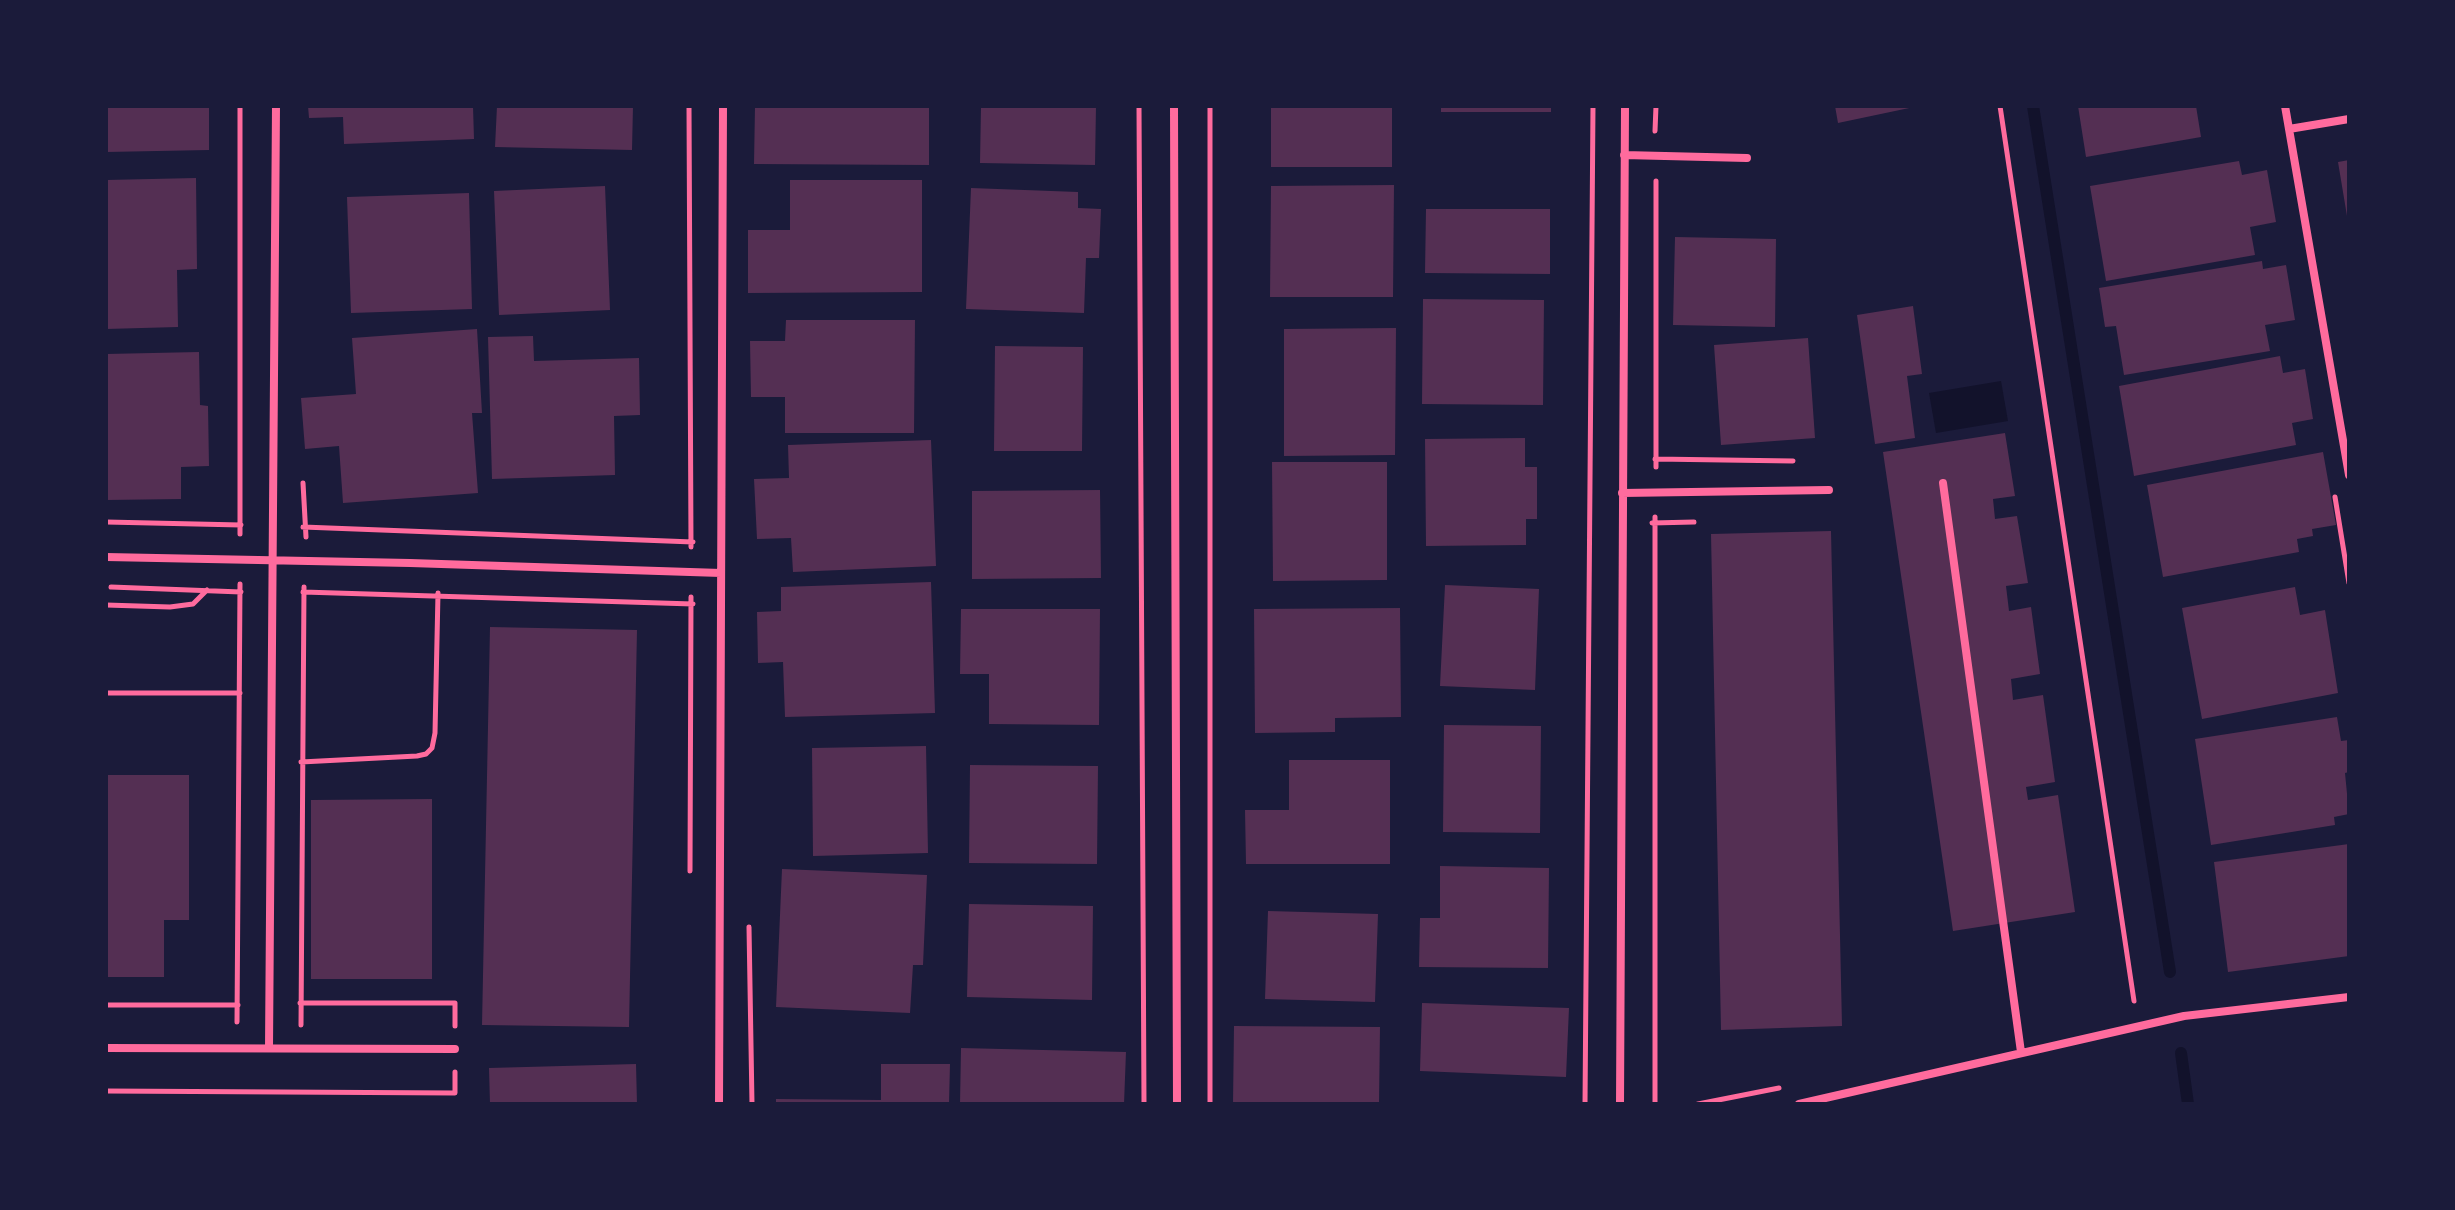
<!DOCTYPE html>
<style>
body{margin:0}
#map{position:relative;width:2455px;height:1210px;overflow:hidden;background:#1b1b3a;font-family:"Roboto Serif",serif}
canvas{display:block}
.frame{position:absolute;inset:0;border:108px solid #1b1b3a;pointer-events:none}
</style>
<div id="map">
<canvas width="2455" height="1210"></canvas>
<div class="frame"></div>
</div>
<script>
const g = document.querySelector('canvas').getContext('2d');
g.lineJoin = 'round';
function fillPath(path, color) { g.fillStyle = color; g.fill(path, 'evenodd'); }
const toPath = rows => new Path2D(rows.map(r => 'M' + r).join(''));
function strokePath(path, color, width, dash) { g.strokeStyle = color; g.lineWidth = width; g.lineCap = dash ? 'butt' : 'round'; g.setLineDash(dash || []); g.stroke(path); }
fillPath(toPath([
 [2001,381,2008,421,1936,433,1929,393]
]), '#12122b');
strokePath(toPath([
 [2033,106,2170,972],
 [2181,1053,2188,1104]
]), '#12122b', 12);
fillPath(toPath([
 [106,106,209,106,209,150,106,152],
 [308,106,473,106,474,139,344,144,343,117,309,118],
 [497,106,633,106,632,150,495,147],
 [755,106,929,106,929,165,754,164],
 [981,106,1096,106,1095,165,980,163],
 [1271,106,1392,106,1392,167,1271,167],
 [1441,106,1551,106,1551,112,1441,112],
 [1835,106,1914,106,1914,107,1838,123],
 [2078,106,2196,106,2201,137,2086,157],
 [2349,160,2349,216,2347,216,2338,162],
 [2239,161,2242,175,2267,170,2276,222,2250,227,2255,255,2106,281,2090,186],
 [196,178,197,269,177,270,178,327,106,329,106,180],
 [790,180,922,180,922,292,748,293,748,230,790,230],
 [1394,185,1393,297,1270,297,1271,186],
 [605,186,610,310,499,315,494,191],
 [971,188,1078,192,1078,208,1101,209,1099,258,1086,258,1084,313,966,309],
 [469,193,472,309,351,313,347,197],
 [1426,209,1550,209,1550,274,1425,273],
 [1675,237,1776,239,1775,327,1673,325],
 [2262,261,2263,269,2286,265,2295,320,2265,325,2270,351,2124,375,2116,326,2105,327,2099,288],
 [1423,299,1544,300,1543,405,1422,404],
 [1913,306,1922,374,1907,376,1915,438,1875,444,1857,315],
 [786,320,915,320,914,433,785,433,785,397,751,397,750,341,785,341],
 [1396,328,1395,455,1284,456,1284,329],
 [477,329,482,413,472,413,478,493,343,503,339,446,305,449,301,398,356,394,352,338],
 [533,336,534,361,639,358,640,415,614,416,615,475,492,479,488,337],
 [1808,338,1815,438,1721,445,1714,345],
 [995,346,1083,347,1082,451,994,451],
 [199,352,200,405,208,406,209,466,181,467,181,499,106,500,106,354],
 [2280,356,2283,373,2305,369,2313,419,2292,423,2296,445,2134,476,2119,386],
 [2005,433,2015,496,1993,499,1995,519,2017,516,2028,583,2006,586,2009,611,2031,607,2040,674,2011,679,2013,700,2043,695,2055,782,2026,787,2028,800,2058,795,2075,912,1953,931,1883,452],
 [1525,438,1525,467,1537,467,1537,519,1526,519,1526,545,1426,546,1425,439],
 [931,440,936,566,793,572,791,538,757,539,754,479,789,478,788,445],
 [2323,452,2336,525,2312,529,2313,536,2297,539,2299,552,2163,577,2147,485],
 [1272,462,1387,462,1387,580,1273,581],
 [1100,490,1101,578,972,579,972,491],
 [1831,531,1842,1026,1721,1030,1711,534],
 [931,582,935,713,785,717,783,662,758,663,757,612,781,611,781,587],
 [1445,585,1539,589,1535,690,1440,686],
 [2295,587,2300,615,2325,610,2338,693,2202,719,2182,608],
 [1400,608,1401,717,1335,718,1335,732,1255,733,1254,609],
 [961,609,1100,609,1099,725,989,724,989,674,960,674],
 [490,627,637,630,629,1027,482,1025],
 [2337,717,2341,741,2349,740,2349,772,2345,773,2349,814,2334,817,2335,825,2211,845,2195,739],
 [1444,725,1541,726,1540,833,1443,832],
 [926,746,928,853,813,856,812,748],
 [1289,760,1390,760,1390,864,1246,864,1245,810,1289,810],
 [970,765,1098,766,1097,864,969,863],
 [106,775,189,775,189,920,164,920,164,977,106,977],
 [432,799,432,979,311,979,311,800],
 [2349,844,2349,956,2228,972,2214,862],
 [1440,866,1549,868,1548,968,1419,967,1420,918,1440,918],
 [782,869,927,875,923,965,913,965,910,1013,776,1007],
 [969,904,1093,906,1092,1000,967,997],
 [1268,911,1378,914,1375,1002,1265,999],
 [1422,1003,1569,1008,1566,1077,1420,1071],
 [1234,1026,1380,1027,1379,1104,1233,1104],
 [961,1048,1126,1052,1124,1104,960,1104],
 [636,1064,637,1104,490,1104,489,1068],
 [881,1064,950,1064,949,1104,776,1104,776,1099,881,1100]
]), '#542f53');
strokePath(toPath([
 [240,106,240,534],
 [689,106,691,547],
 [1139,106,1144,1104],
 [2000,106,2134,1001],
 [1655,131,1656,106],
 [1656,181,1656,467],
 [1655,459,1793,461],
 [303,483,306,537],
 [2335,497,2349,583],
 [106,522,241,525],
 [1652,523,1694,522],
 [303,527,693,542],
 [111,587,241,592],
 [303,592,693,604],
 [106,605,170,607,193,604,207,590],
 [106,693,240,693],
 [301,762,417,756,426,754,432,748,435,733,438,593],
 [690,871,691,597],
 [749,927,752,1104],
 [300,1003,455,1003,455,1026],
 [106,1005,238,1005],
 [237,1022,240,584],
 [301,1025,304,587],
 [106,1091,455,1093,455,1072],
 [1210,1104,1210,106],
 [1585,1104,1593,106],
 [1655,1104,1655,517],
 [1698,1104,1779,1088]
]), '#ff6b9d', 5);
strokePath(toPath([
 [1174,106,1177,1104],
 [2285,106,2349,475],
 [2289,129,2349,119],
 [1624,155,1747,158],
 [1943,483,2021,1052],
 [1622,493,1829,490],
 [106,557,410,563,721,573],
 [269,1047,276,106],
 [106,1048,455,1049],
 [719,1104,723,106],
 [1620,1104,1625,106],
 [1799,1104,2184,1016,2349,997]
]), '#ff6b9d', 8);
</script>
